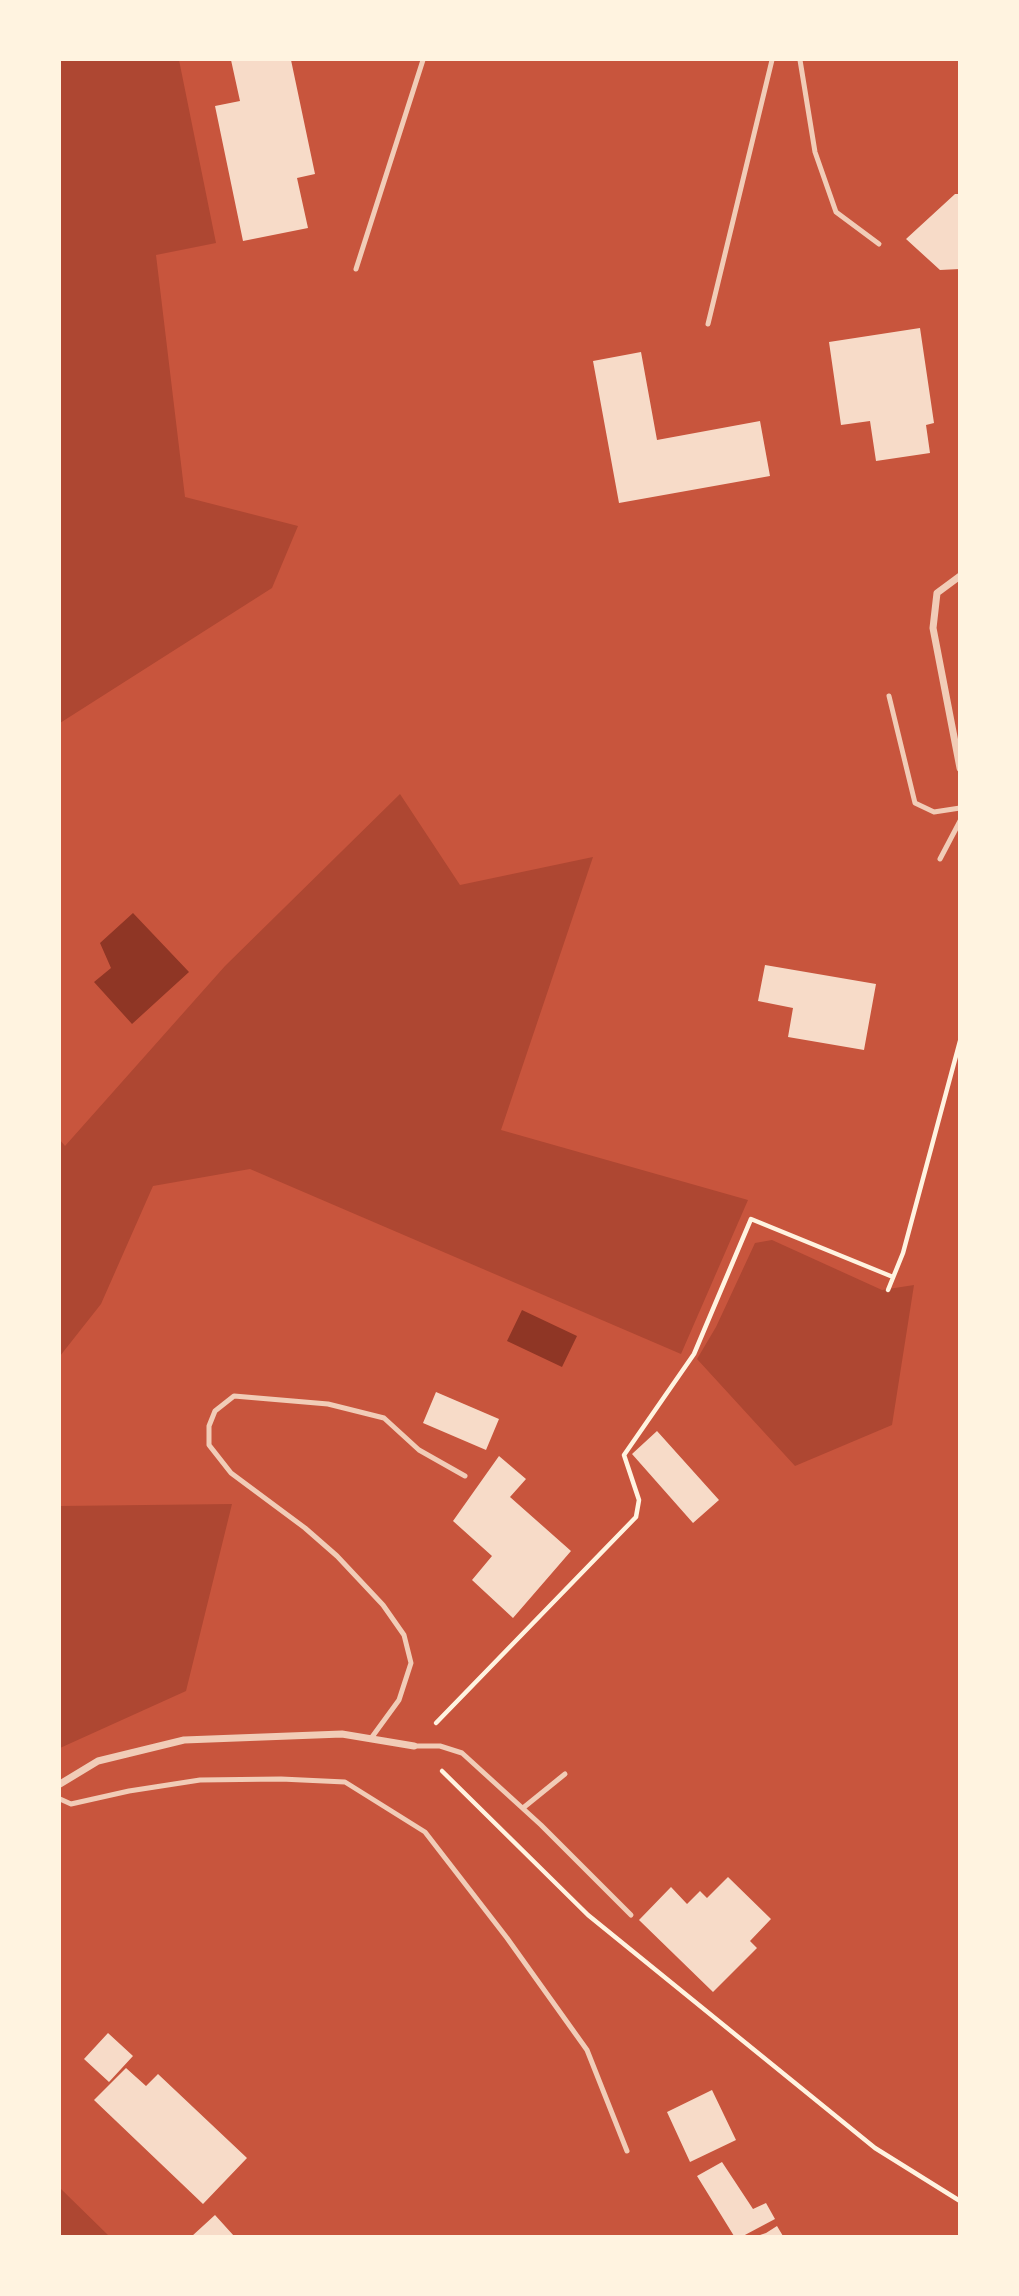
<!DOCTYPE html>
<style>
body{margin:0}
#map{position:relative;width:1019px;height:2296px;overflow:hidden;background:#c8553d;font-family:Ubuntu,sans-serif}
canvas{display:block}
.frame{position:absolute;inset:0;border:61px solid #fff3e0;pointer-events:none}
</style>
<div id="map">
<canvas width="1019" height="2296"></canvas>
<div class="frame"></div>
</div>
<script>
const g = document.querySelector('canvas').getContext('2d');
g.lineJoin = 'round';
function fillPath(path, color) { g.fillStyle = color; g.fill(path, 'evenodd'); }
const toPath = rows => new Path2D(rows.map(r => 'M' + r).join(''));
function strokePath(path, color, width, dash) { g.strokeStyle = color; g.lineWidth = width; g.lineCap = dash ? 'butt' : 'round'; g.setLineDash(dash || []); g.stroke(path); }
fillPath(toPath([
 [60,60,179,60,216,243,156,255,185,497,298,526,272,588,60,723],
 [400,794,460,885,593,857,501,1130,748,1200,681,1354,250,1169,153,1186,101,1304,60,1356,60,1140,65,1146,225,966],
 [772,1240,882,1290,914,1285,892,1425,795,1466,697,1359,716,1327,755,1243],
 [232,1504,186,1691,60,1748,60,1506],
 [60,2186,61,2189,109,2236,60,2236]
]), '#ae4732');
fillPath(toPath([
 [133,913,189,972,132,1024,94,982,111,968,100,943],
 [522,1310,577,1336,562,1367,507,1341]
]), '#8f3625');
fillPath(toPath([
 [231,60,291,60,315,174,297,178,308,228,243,241,215,106,240,101],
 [955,194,960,194,960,269,940,270,906,239],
 [920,328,934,423,926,425,930,453,876,461,870,421,841,425,829,342],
 [641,352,657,440,760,421,770,476,619,503,593,361],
 [765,965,876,984,864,1050,788,1037,793,1008,758,1001],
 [436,1392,499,1419,486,1450,423,1423],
 [657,1431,719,1500,693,1523,632,1454],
 [499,1456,526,1479,510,1497,571,1551,513,1618,472,1580,492,1556,453,1521],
 [728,1877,771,1919,750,1941,757,1948,713,1992,639,1920,671,1887,687,1904,700,1891,707,1898],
 [108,2033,133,2056,109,2082,84,2059],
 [126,2068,146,2086,158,2074,247,2158,203,2204,94,2100],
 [712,2090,736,2140,690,2162,667,2112],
 [722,2162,753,2209,766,2203,775,2219,743,2236,734,2236,697,2176],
 [215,2215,234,2236,192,2236],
 [777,2226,783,2236,757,2236,766,2233]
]), '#f7dbc8');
strokePath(toPath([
 [888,1290,903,1253,960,1041],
 [436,1723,636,1517,639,1500,624,1455,694,1354,751,1219,893,1277],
 [442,1771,588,1915,875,2148,960,2201]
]), '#fff3e0', 4.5);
strokePath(toPath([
 [800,60,815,152,836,212,879,244],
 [356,269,423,60],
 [708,324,772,60],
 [889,696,915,803,934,812,960,808],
 [940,859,960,821],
 [372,1737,399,1700,411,1663,404,1635,383,1605,337,1556,305,1528,231,1473,209,1445,209,1426,215,1411,234,1396,328,1404,384,1418,419,1450,465,1476],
 [414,1746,440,1746,462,1753,541,1825,631,1915],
 [60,1799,71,1804,129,1791,200,1780,281,1779,345,1782,425,1832,507,1938,587,2050,627,2151],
 [523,1808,565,1774]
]), '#f1ccb7', 5);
strokePath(toPath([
 [960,576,937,593,933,628,960,768],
 [60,1784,98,1761,184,1740,342,1734,414,1746]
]), '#f1ccb7', 7);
</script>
